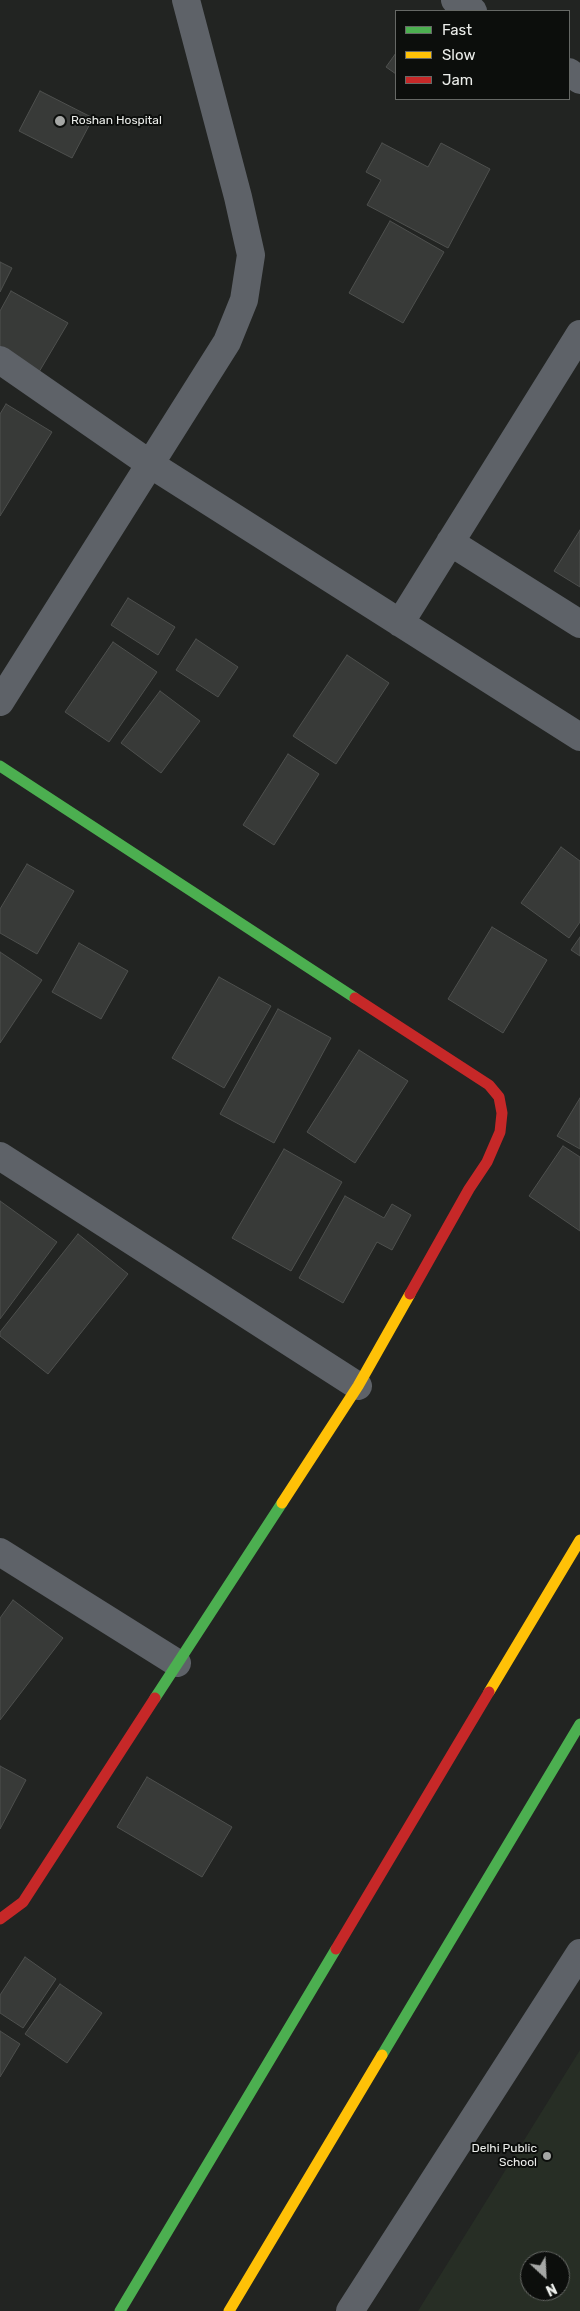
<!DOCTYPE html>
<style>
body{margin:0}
#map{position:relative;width:580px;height:2311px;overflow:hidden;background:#222422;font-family:Rubik,sans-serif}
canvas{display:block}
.legend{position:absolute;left:395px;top:10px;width:175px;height:90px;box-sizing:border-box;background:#0c0e0c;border:1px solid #666865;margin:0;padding:6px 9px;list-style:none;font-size:15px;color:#eceeeb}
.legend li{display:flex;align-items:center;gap:10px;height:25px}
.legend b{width:25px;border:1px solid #666865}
.north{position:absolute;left:520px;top:2251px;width:50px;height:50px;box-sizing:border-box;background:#0c0e0c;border:1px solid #666865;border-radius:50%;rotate:155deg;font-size:14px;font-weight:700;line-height:20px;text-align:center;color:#eceeeb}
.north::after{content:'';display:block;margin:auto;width:18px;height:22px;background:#a5a7a5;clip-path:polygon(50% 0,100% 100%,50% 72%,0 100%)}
</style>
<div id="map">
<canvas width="580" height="2311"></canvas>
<ul class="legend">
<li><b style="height:6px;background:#4caf50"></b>Fast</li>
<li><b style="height:6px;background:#ffc107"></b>Slow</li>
<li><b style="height:6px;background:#c62828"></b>Jam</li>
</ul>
<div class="north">N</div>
</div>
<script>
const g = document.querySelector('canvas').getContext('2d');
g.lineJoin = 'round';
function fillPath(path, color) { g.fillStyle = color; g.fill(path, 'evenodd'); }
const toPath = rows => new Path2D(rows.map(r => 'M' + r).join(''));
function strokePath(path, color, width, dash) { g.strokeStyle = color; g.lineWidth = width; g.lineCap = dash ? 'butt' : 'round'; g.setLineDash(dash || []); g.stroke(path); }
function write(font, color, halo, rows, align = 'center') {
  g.font = font + ' Rubik,sans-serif'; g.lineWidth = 4; g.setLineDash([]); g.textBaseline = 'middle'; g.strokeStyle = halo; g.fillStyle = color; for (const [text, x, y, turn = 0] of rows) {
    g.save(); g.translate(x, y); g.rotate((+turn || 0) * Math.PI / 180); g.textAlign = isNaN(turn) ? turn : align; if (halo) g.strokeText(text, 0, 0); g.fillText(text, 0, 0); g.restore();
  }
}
fillPath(toPath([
 [580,2050,580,2311,418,2311],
 [530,2261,560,2261,560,2291,530,2291]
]), '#272e25');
const building = toPath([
 [396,53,396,74,386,67,396,53],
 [40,91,93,118,72,158,19,131,40,91],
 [382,143,428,167,441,143,490,169,448,248,367,205,381,180,366,172,382,143],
 [390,221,444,252,403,323,349,293,390,221],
 [0,262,12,268,0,292,0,262],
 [11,291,68,323,39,372,0,347,0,311,11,291],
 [6,404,52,432,0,516,0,414,6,404],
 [580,530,580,587,554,571,580,530],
 [128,598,175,627,158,655,111,625,128,598],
 [196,639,238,667,218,697,176,670,196,639],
 [113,642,157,672,109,742,65,712,113,642],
 [347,655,389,683,336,764,293,736,347,655],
 [160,691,200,721,161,773,121,743,160,691],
 [288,754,319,774,274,845,243,825,288,754],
 [561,847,580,861,580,922,569,938,521,903,561,847],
 [27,864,74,891,37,954,0,933,0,909,27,864],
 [492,927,547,960,503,1033,448,999,492,927],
 [580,937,580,956,571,950,580,937],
 [79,943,128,971,101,1019,52,992,79,943],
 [0,952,42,980,0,1043,0,952],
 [219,977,271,1006,224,1088,172,1058,219,977],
 [278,1009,331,1038,274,1143,220,1114,278,1009],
 [359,1050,408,1081,355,1163,307,1132,359,1050],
 [580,1098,580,1149,557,1136,580,1098],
 [563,1146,580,1157,580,1231,529,1196,563,1146],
 [284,1149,342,1182,291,1271,232,1238,284,1149],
 [345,1196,384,1218,392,1204,411,1215,392,1250,377,1242,343,1303,299,1278,345,1196],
 [0,1201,57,1242,0,1319,0,1201],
 [78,1234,128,1274,48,1374,0,1336,0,1332,78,1234],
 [13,1600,63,1638,0,1720,0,1618,13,1600],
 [0,1766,26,1780,0,1829,0,1766],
 [147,1777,232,1827,202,1877,117,1827,147,1777],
 [25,1957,56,1979,23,2028,0,2013,0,1995,25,1957],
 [60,1984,102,2013,67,2063,25,2034,60,1984],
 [0,2031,20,2044,0,2077,0,2031]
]);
fillPath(building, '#383a38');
strokePath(building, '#4e504e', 1);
strokePath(toPath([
 [455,0,473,11],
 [569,72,580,80],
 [0,360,150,464,580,737],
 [450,542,580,624],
 [400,623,580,334],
 [0,702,227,342,244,300,251,255,238,197,186,0],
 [0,1156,358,1386],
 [0,1552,177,1663],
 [350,2311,580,1953]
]), '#5e6268', 28);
strokePath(toPath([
 [0,766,355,998],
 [155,1698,282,1503],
 [382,2055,580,1724],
 [120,2311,336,1949]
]), '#4caf50', 11);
strokePath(toPath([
 [282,1503,358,1386,410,1294],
 [489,1692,580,1540],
 [229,2311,382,2055]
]), '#ffc107', 11);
strokePath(toPath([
 [355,998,489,1085,499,1097,502,1113,500,1132,487,1162,469,1189,410,1294],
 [0,1919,23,1902,155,1698],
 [336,1949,489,1692]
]), '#c62828', 11);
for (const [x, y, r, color] of [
 [60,121,6,"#a5a7a5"],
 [547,2156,5,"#a5a7a5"]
]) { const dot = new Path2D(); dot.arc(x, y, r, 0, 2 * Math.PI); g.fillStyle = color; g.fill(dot); strokePath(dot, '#0c0e0c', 2); }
write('12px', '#eceeeb', '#0c0e0c', [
 ["Roshan Hospital",71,121],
 ["Delhi Public",537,2149,"right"],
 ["School",537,2163,"right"]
], 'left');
</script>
